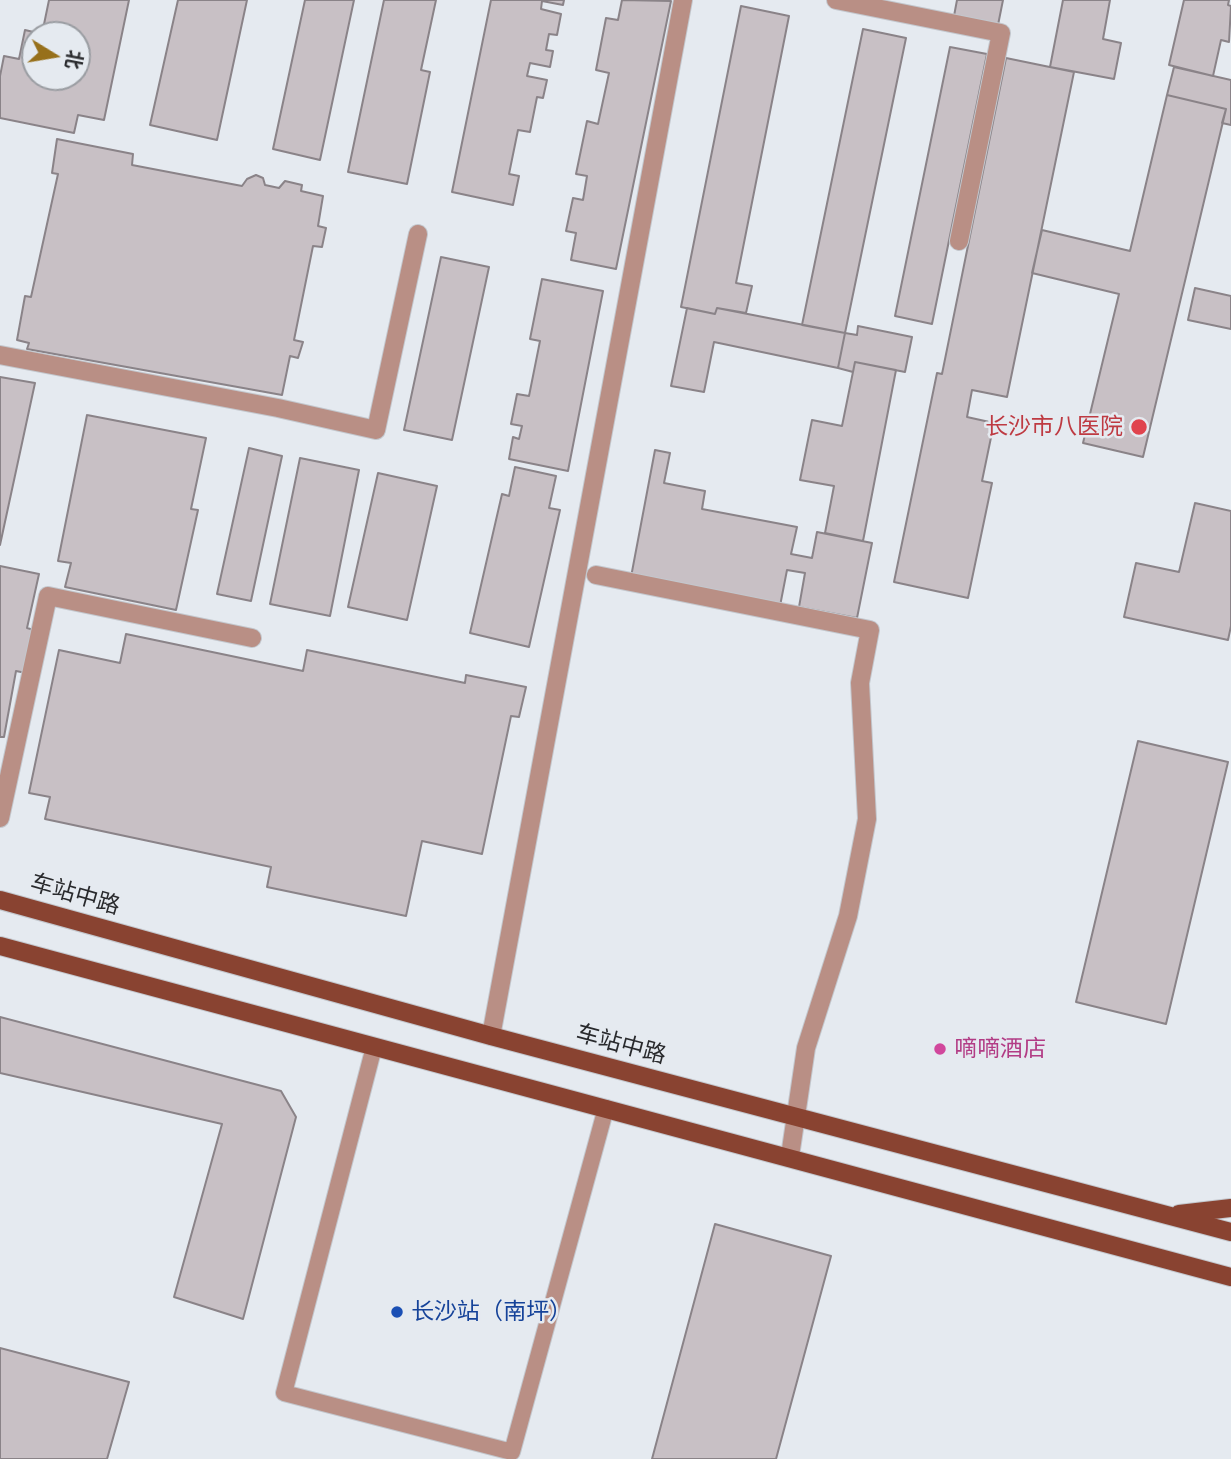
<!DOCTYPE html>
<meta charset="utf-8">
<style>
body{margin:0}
#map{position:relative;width:1231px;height:1459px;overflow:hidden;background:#e5eaf0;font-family:"IBM Plex Serif","Noto Sans SC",serif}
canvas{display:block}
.north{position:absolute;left:21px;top:21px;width:70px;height:70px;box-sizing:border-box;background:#e5eaf0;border:2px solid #9a9da2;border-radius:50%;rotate:101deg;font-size:19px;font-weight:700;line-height:28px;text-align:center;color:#292a2d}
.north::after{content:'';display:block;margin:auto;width:24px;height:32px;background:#97701b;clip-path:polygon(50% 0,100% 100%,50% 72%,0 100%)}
</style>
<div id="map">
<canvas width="1231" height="1459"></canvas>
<div class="north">北</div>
</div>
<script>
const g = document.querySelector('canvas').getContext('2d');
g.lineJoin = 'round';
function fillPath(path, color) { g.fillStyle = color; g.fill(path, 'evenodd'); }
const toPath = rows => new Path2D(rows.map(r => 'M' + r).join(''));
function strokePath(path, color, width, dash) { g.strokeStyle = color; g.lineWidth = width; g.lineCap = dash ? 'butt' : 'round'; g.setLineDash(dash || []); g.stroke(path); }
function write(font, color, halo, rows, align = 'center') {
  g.font = font + ' "IBM Plex Serif","Noto Sans SC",serif'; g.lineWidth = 5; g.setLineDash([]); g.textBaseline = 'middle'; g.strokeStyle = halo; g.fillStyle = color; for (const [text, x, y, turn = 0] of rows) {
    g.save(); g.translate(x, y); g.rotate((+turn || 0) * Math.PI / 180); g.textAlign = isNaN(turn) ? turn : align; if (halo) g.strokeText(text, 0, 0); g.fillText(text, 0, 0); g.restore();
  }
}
const building = toPath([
 [49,0,129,0,104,120,78,115,74,133,0,118,0,76,4,56,19,59,25,30,42,34,49,0],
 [35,35,77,35,77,77,35,77,35,35],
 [178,0,247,0,217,140,150,125,178,0],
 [305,0,354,0,320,160,273,149,305,0],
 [384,0,436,0,421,70,430,72,407,184,348,172,384,0],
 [491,0,564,0,563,5,542,1,541,9,561,14,557,35,549,34,546,50,553,51,550,67,530,63,527,76,547,80,543,98,537,97,530,132,518,130,509,174,519,176,513,205,452,192,491,0],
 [622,0,671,1,616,269,571,260,576,233,566,231,573,198,583,200,587,176,576,174,587,121,598,124,609,73,596,70,606,18,618,20,622,0],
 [957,0,1003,0,998,25,954,16,957,0],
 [1063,0,1110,0,1103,39,1121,43,1114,79,1050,67,1063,0],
 [1184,0,1229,0,1228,5,1231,6,1229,42,1221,40,1213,76,1169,65,1184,0],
 [741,6,789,16,736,283,752,286,746,313,717,308,715,314,681,307,741,6],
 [863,29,906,38,845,333,802,325,863,29],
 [950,47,987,54,932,324,895,316,950,47],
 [1006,58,1074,72,1007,397,972,390,967,417,994,423,982,481,992,483,968,598,894,582,937,373,942,374,1006,58],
 [1174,67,1231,80,1231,125,1222,123,1226,109,1167,95,1174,67],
 [1167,95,1226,109,1143,457,1083,443,1119,294,1032,273,1042,230,1130,251,1167,95],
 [57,139,133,154,132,165,242,186,247,179,256,175,263,178,265,185,279,188,285,181,302,185,301,191,323,196,318,226,326,228,322,247,313,246,294,340,303,342,298,358,290,356,282,395,27,349,29,343,17,340,25,296,31,297,58,174,52,173,57,139],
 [441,257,489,267,452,440,404,430,441,257],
 [542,279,603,291,568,471,509,459,513,437,519,439,522,426,511,424,517,394,529,396,540,341,530,339,542,279],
 [1195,288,1231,296,1231,329,1188,320,1195,288],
 [687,308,715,314,717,308,845,333,838,368,714,342,704,392,671,386,687,308],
 [858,326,912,337,905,372,855,362,853,372,838,368,845,333,857,335,858,326],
 [855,362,896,370,863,541,825,533,834,486,800,480,812,420,842,426,855,362],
 [0,377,35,383,0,545,0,377],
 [87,415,206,438,191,509,198,510,176,610,65,587,71,563,58,561,87,415],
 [249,448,282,456,251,601,217,594,249,448],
 [655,450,670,453,664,483,705,491,702,509,797,527,791,554,812,558,817,532,872,543,857,618,799,607,805,573,787,570,780,606,631,577,655,450],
 [300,458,359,470,330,616,270,604,300,458],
 [515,467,556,476,549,508,560,510,529,647,470,633,502,494,509,496,515,467],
 [378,473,437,486,407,620,348,607,378,473],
 [1195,503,1231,511,1231,626,1228,640,1124,617,1136,563,1179,572,1195,503],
 [0,566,39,574,27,628,34,630,26,673,16,671,4,737,0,737,0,566],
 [126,634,303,671,307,650,465,683,466,675,526,687,519,717,511,716,482,854,422,841,406,916,267,887,271,867,45,819,50,797,29,793,59,650,120,663,126,634],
 [1138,741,1228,762,1166,1024,1076,1002,1138,741],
 [0,1017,281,1091,296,1117,243,1319,174,1297,222,1124,0,1073,0,1017],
 [715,1224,831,1256,776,1459,652,1459,715,1224],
 [0,1348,129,1382,107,1459,0,1459,0,1348]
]);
fillPath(building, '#c8c0c5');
strokePath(building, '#8a8388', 2);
const lane = toPath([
 [374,1047,284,1393,512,1452,606,1108]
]);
const street = toPath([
 [836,0,1001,33,959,241],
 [0,355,278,408,376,430,418,234],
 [596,575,870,630,860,683,867,819,848,916,806,1048,790,1156],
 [0,818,48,596,252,638],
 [491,1036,683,0]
]);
const primary = toPath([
 [0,900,491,1036,1231,1232],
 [0,946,1231,1277],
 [1179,1214,1231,1208]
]);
strokePath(lane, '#c3c7cd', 18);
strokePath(street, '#c3c7cd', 20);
strokePath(primary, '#c3c7cd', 20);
strokePath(lane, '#b98f85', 16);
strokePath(street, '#b98f85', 18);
strokePath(primary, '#894331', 18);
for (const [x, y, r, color] of [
 [1139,427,9,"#e0444e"],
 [940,1049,7,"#d1479c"],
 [397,1312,7,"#1a4fb4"]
]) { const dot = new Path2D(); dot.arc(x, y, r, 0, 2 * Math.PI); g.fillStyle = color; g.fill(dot); strokePath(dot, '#e5eaf0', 2.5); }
write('23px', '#be3a42', '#e5eaf0', [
 ["长沙市八医院",1123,427]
], 'right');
write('23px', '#292a2d', '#e5eaf0', [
 ["车站中路",75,895,16],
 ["车站中路",621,1045,15]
]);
write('23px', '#b23c85', '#e5eaf0', [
 ["嘀嘀酒店",954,1049]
], 'left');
write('23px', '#164399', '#e5eaf0', [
 ["长沙站（南坪）",411,1312]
], 'left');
</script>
